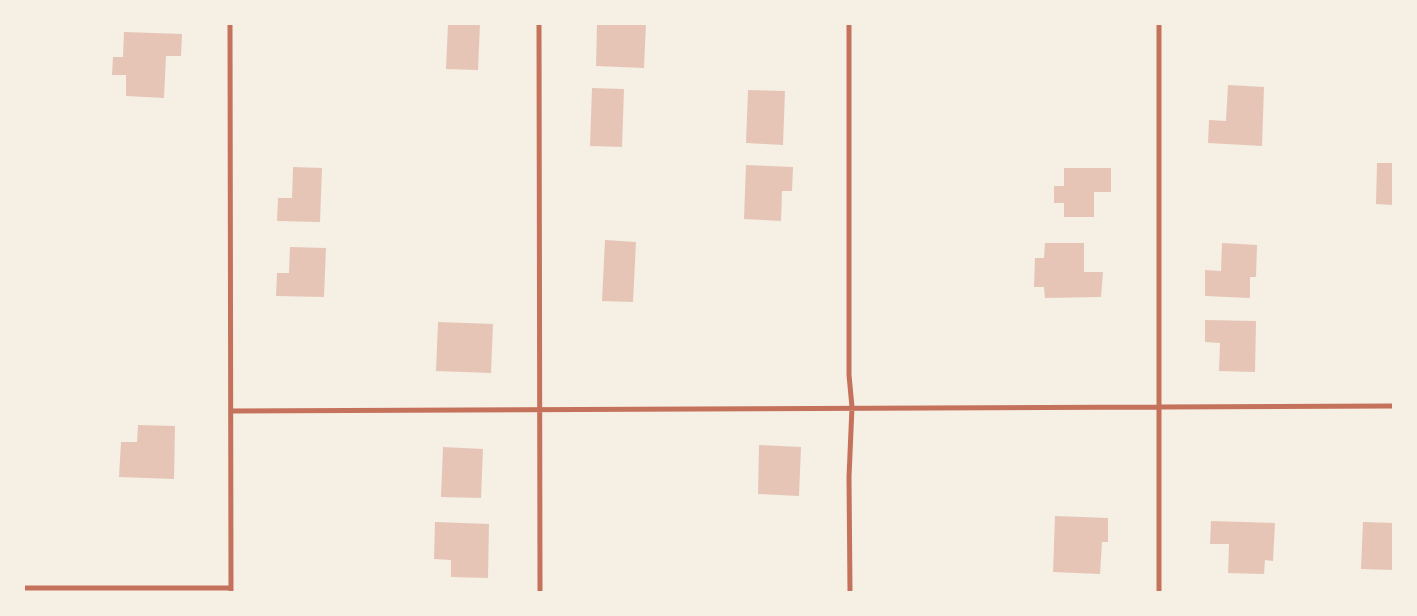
<!DOCTYPE html>
<style>
body{margin:0}
#map{position:relative;width:1417px;height:616px;overflow:hidden;background:#f6efe4;font-family:Karla,sans-serif}
canvas{display:block}
.frame{position:absolute;inset:0;border:25px solid #f6efe4;pointer-events:none}
</style>
<div id="map">
<canvas width="1417" height="616"></canvas>
<div class="frame"></div>
</div>
<script>
const g = document.querySelector('canvas').getContext('2d');
g.lineJoin = 'round';
function fillPath(path, color) { g.fillStyle = color; g.fill(path, 'evenodd'); }
const toPath = rows => new Path2D(rows.map(r => 'M' + r).join(''));
function strokePath(path, color, width, dash) { g.strokeStyle = color; g.lineWidth = width; g.lineCap = dash ? 'butt' : 'round'; g.setLineDash(dash || []); g.stroke(path); }
fillPath(toPath([
 [448,24,480,24,478,70,446,69],
 [597,24,646,24,644,68,596,66],
 [124,32,182,34,181,56,166,56,164,98,126,96,126,75,112,75,113,57,123,57],
 [1228,85,1264,87,1262,146,1208,143,1209,120,1226,121],
 [592,88,624,89,622,147,590,146],
 [748,90,785,91,783,145,746,143],
 [1377,163,1393,163,1393,205,1376,204],
 [746,165,793,167,792,191,782,191,781,221,744,219],
 [293,167,322,168,320,222,277,221,278,198,292,198],
 [1064,168,1111,168,1111,192,1094,192,1094,217,1064,217,1064,203,1054,203,1054,186,1064,186],
 [605,240,636,242,633,302,602,301],
 [1045,243,1084,243,1084,272,1103,272,1101,297,1045,298,1044,287,1034,287,1035,258,1044,258],
 [1222,243,1257,245,1256,277,1250,277,1250,298,1205,296,1205,270,1221,271],
 [290,247,326,248,324,297,276,296,277,273,289,273],
 [1205,320,1256,321,1255,372,1219,371,1220,343,1205,342],
 [438,322,493,324,491,373,436,371],
 [138,425,175,426,174,479,119,477,121,442,137,442],
 [759,445,801,447,799,496,758,494],
 [443,447,483,449,481,498,441,497],
 [1055,516,1108,518,1108,542,1102,542,1100,574,1053,572],
 [1211,521,1275,523,1273,561,1265,560,1264,574,1228,573,1229,544,1210,544],
 [435,522,489,524,488,578,451,577,451,560,434,559],
 [1363,522,1393,523,1393,570,1361,569]
]), '#e6c5b7');
strokePath(toPath([
 [230,24,231,592],
 [539,24,540,592],
 [849,24,849,375,852,407,849,477,850,592],
 [1159,24,1159,592],
 [231,411,1393,406],
 [24,588,231,588]
]), '#c5725c', 5);
</script>
